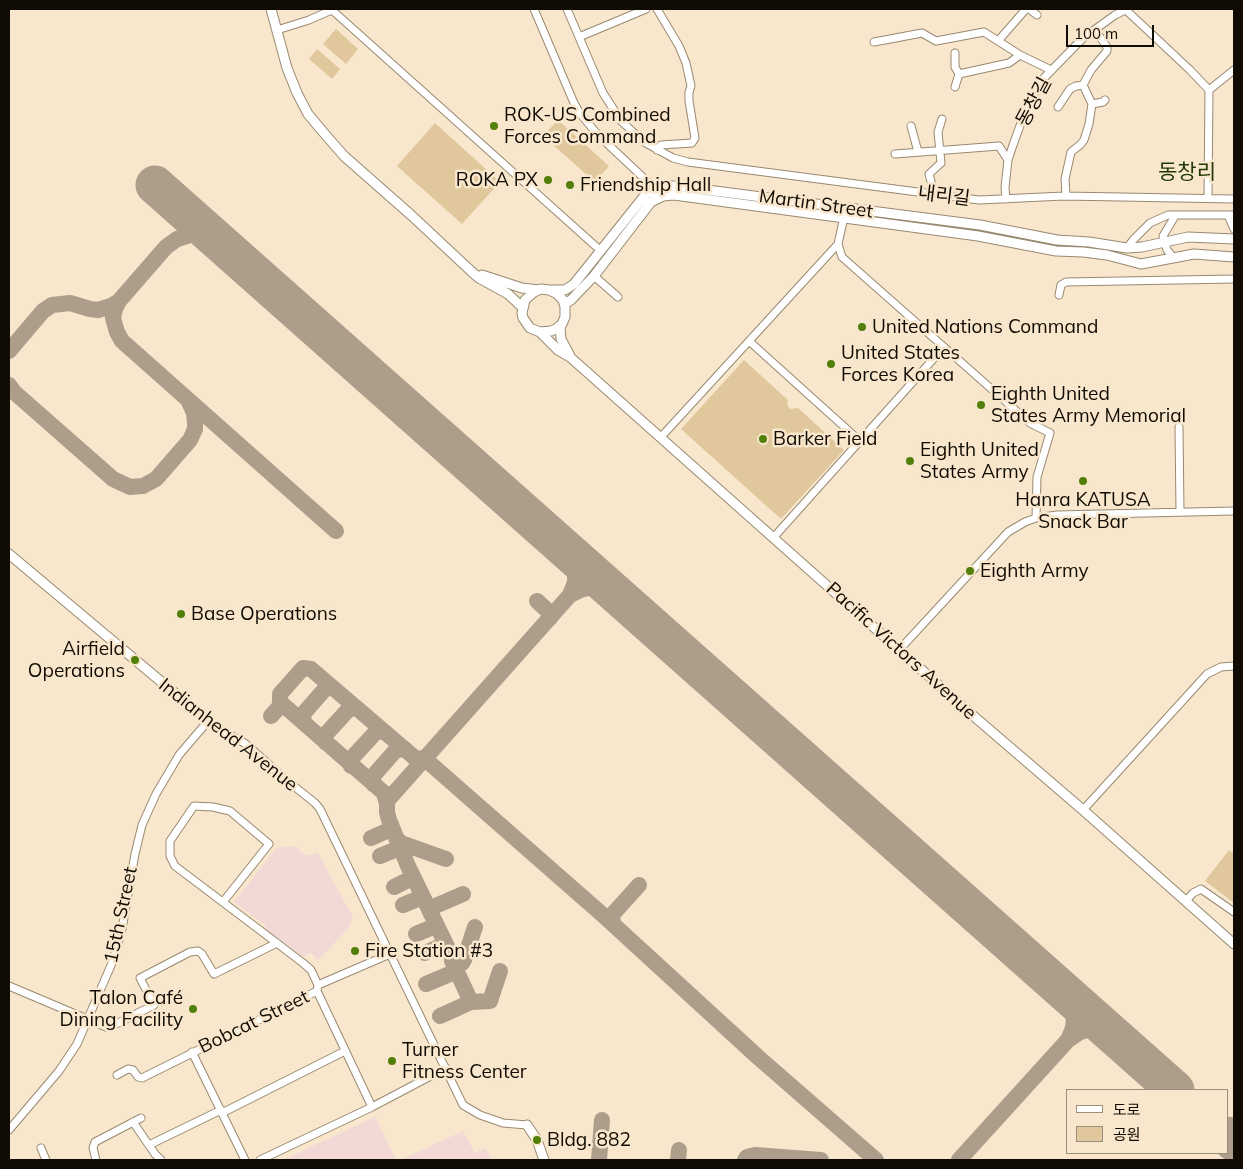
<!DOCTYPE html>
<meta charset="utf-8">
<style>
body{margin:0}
#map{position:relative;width:1243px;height:1169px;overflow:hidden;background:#f8e7cc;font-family:Mulish,"Noto Sans KR",sans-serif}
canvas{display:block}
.frame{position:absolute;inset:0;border:10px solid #100b03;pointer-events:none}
.legend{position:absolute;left:1066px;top:1089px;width:162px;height:65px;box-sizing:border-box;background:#f8e7cc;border:1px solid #9b8f7c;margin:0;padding:6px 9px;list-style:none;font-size:15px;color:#100b03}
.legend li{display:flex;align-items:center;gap:10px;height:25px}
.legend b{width:25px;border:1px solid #9b8f7c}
.scale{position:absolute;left:1066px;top:25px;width:88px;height:22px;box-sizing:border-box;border:2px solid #100b03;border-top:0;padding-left:6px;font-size:15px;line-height:18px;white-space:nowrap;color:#100b03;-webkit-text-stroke:4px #f8e7cc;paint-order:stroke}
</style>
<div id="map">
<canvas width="1243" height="1169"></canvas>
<div class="frame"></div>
<ul class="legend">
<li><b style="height:6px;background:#fff"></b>도로</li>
<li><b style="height:14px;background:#e0c79c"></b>공원</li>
</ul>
<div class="scale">100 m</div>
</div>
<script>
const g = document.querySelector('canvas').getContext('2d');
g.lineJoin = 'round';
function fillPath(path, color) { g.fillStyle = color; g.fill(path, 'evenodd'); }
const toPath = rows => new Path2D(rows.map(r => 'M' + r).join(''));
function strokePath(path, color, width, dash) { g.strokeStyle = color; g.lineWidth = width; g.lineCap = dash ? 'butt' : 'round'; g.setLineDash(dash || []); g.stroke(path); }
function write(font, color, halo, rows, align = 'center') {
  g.font = font + ' Mulish,"Noto Sans KR",sans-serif'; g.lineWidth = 5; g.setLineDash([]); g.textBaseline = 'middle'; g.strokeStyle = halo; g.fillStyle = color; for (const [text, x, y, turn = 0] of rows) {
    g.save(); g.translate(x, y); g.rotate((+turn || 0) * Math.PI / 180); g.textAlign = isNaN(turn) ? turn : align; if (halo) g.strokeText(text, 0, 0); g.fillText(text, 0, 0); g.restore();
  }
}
fillPath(toPath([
 [295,846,306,856,318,853,353,917,349,928,318,960,311,953,303,957,267,931,265,925,234,902,277,847],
 [375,1116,396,1160,283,1160,370,1119],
 [463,1131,475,1153,485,1148,491,1160,400,1160]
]), '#f3d9d5');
fillPath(toPath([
 [336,29,358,49,346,64,323,44],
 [317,49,340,69,332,79,309,59],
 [558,120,609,166,595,182,543,136],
 [435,123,500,182,462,224,397,166],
 [744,360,788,400,787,404,790,409,798,408,844,450,781,519,681,429],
 [1229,850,1234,854,1234,903,1205,881]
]), '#e0c79c');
strokePath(toPath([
 [119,301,115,309,113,318,117,332,122,341,336,531],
 [9,351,43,311,52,305,70,303,90,309,98,310,111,306,119,301,166,247,177,239,190,235,203,235,211,237,223,244],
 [9,385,14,392,113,479,130,487,143,486,156,479,190,440,195,429,195,422,194,413,189,402],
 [565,549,575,569,575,582,570,595],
 [537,601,549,612,550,618],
 [271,716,282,704],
 [304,723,303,714,325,689,329,688,334,689],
 [326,743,325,739,326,734,348,710,352,708,357,709],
 [351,766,352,758,375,733,380,731,386,733],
 [373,784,372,779,374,775,396,750,405,749],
 [387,804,384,793,280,702,280,694,303,668,311,669,415,758,425,759,604,916,759,1058,876,1160],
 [371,838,389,830,391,824],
 [396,838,401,843,446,859],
 [380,856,397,849,399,843],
 [394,887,410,879,412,874],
 [403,905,420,898,424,899],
 [431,914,433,907,463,894],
 [613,924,612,915,639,885],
 [475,927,464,960,462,963,455,963,408,866,389,820,387,812,387,801,570,595,580,590,592,587,605,590,618,596],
 [416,934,433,927,438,929],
 [425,953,441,946,443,940],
 [452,961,471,1002,490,1001,500,971],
 [426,984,457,971],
 [1059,988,1071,1006,1074,1016,1073,1028,1068,1040,1080,1032,1088,1030,1101,1031,1117,1039],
 [440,1016,471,1002],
 [599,1160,602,1120],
 [678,1160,679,1150],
 [745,1160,747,1157,755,1155,821,1160],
 [959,1160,1068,1040]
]), '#ac9e8a', 16);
strokePath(toPath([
 [155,185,1175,1090],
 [1227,1136,1234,1142]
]), '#ac9e8a', 39);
const minor = toPath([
 [534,9,574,103,579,112,597,134,649,183],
 [567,9,603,93,621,121,644,142,673,158,688,162,979,200,1064,196,1234,199],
 [657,9,679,46,686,63,691,86,689,92,689,101,695,138,692,143,661,145,657,150],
 [1029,9,1037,15],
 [332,10,601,251],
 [1126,10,1190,70,1209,90,1208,198],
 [277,30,309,20,334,9],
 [579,37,646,9],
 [998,41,1026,9],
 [874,42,922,33,936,41,984,32,1020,55,1051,70],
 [955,53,955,67,959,74,1009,63,1020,55],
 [955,87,959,74],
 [1209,90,1234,70],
 [1092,104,1103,102,1105,100],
 [1058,107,1070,89,1076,86,1083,85],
 [911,126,918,152],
 [895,154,999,146,1008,160],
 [931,194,932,185,929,174,941,163,938,132,942,119],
 [1066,196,1065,179,1071,152,1080,145,1084,140,1089,124,1092,104,1083,85,1091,70,1107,51,1107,47,1095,30],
 [1006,199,1005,187,1008,160,1013,145,1026,109,1043,79,1083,38,1115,15,1127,9],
 [846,208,838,244,842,257,1030,423,1050,433,1037,477,1036,518],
 [1228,215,1234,229],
 [1127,248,1133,240,1150,223,1168,215,1234,215],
 [1173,257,1167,250,1163,236,1175,216],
 [594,276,618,297],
 [1059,295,1061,285,1066,282,1234,279],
 [749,341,860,441],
 [1179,427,1180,512],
 [661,437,838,244],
 [774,537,944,347],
 [900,649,1008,532,1025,522,1036,518,1057,515,1234,511],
 [1083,810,1207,674,1221,667,1234,666],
 [1186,901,1193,893,1201,889,1234,912],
 [223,902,269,844,230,811,213,807,194,806,170,841,170,856,175,866,261,931,303,963,311,970,318,985],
 [9,986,106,1027,112,1026,154,1005,140,978,190,952,198,951,202,954,214,974,277,943],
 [317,991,372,1107],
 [192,1052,245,1160],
 [117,1075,128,1069,133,1070,138,1077,142,1078,317,991,318,985,390,954],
 [222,1113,345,1051],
 [133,1122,155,1154,161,1160],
 [9,1130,59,1071,77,1044,112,963,122,929,135,854,142,825,156,794,179,755,208,721,214,726,246,744,290,783,315,803,320,809,463,1105,480,1115,503,1123,527,1125],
 [149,1145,221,1110],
 [41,1148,46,1160],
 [96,1160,93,1148,95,1142,141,1118],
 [260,1160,372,1107,446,1068]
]);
const major = toPath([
 [271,9,287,68,297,93,308,114,323,132,344,156,411,215,472,272,479,278,508,294,522,307],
 [482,275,522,288,539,290],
 [552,290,565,290,574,284,646,194,665,186,676,186,980,225,1057,240,1089,242,1127,248,1142,247,1188,237,1234,239],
 [564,304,571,300,594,276,651,202,663,196,674,195,978,236,1056,251,1083,252,1107,255,1141,264,1194,254,1234,257],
 [560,326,561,339,570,356],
 [540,332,551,331,556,329,562,324,565,317,565,306,563,300,556,293,549,290,541,289,534,292,525,300,522,313,523,318,530,328,540,332,558,350,570,357,977,719,1083,810,1234,944],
 [9,554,208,721],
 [527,1125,537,1140,544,1160]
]);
strokePath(minor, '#988970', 9);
strokePath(major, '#988970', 11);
strokePath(minor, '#fff', 7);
strokePath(major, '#fff', 9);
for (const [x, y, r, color] of [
 [494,126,5,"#517f09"],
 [548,180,5,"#517f09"],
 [570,185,5,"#517f09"],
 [862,327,5,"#517f09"],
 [831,364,5,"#517f09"],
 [981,405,5,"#517f09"],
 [763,439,5,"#517f09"],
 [910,461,5,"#517f09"],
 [1083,481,5,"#517f09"],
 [970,571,5,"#517f09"],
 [181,614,5,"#517f09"],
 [135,660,5,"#517f09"],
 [355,951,5,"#517f09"],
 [193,1009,5,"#517f09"],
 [392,1061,5,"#517f09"],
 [537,1140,5,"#517f09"]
]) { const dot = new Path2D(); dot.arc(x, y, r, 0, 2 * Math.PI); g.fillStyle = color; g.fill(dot); strokePath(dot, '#f8e7cc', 2); }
write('19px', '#100b03', '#f8e7cc', [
 ["동창길",1034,102,-62],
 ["내리길",944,196,7],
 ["Martin Street",816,204,8],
 ["Pacific Victors Avenue",901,651,42],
 ["Indianhead Avenue",228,735,38],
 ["15th Street",121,915,-78],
 ["Bobcat Street",254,1022,-26]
]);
write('19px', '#100b03', '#f8e7cc', [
 ["ROK-US Combined",504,115],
 ["Forces Command",504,137],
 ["ROKA PX",538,180,"right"],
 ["Friendship Hall",580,185],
 ["United Nations Command",872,327],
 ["United States",841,353],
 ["Forces Korea",841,375],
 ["Eighth United",991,394],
 ["States Army Memorial",991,416],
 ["Barker Field",773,439],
 ["Eighth United",920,450],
 ["States Army",920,472],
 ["Hanra KATUSA",1083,500,"center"],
 ["Snack Bar",1083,522,"center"],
 ["Eighth Army",980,571],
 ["Base Operations",191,614],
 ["Airfield",125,649,"right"],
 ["Operations",125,671,"right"],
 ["Fire Station #3",365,951],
 ["Talon Café",183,998,"right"],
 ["Dining Facility",183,1020,"right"],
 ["Turner",402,1050],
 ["Fitness Center",402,1072],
 ["Bldg. 882",547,1140]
], 'left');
write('21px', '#233905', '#f8e7cc', [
 ["동창리",1187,173]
]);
</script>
